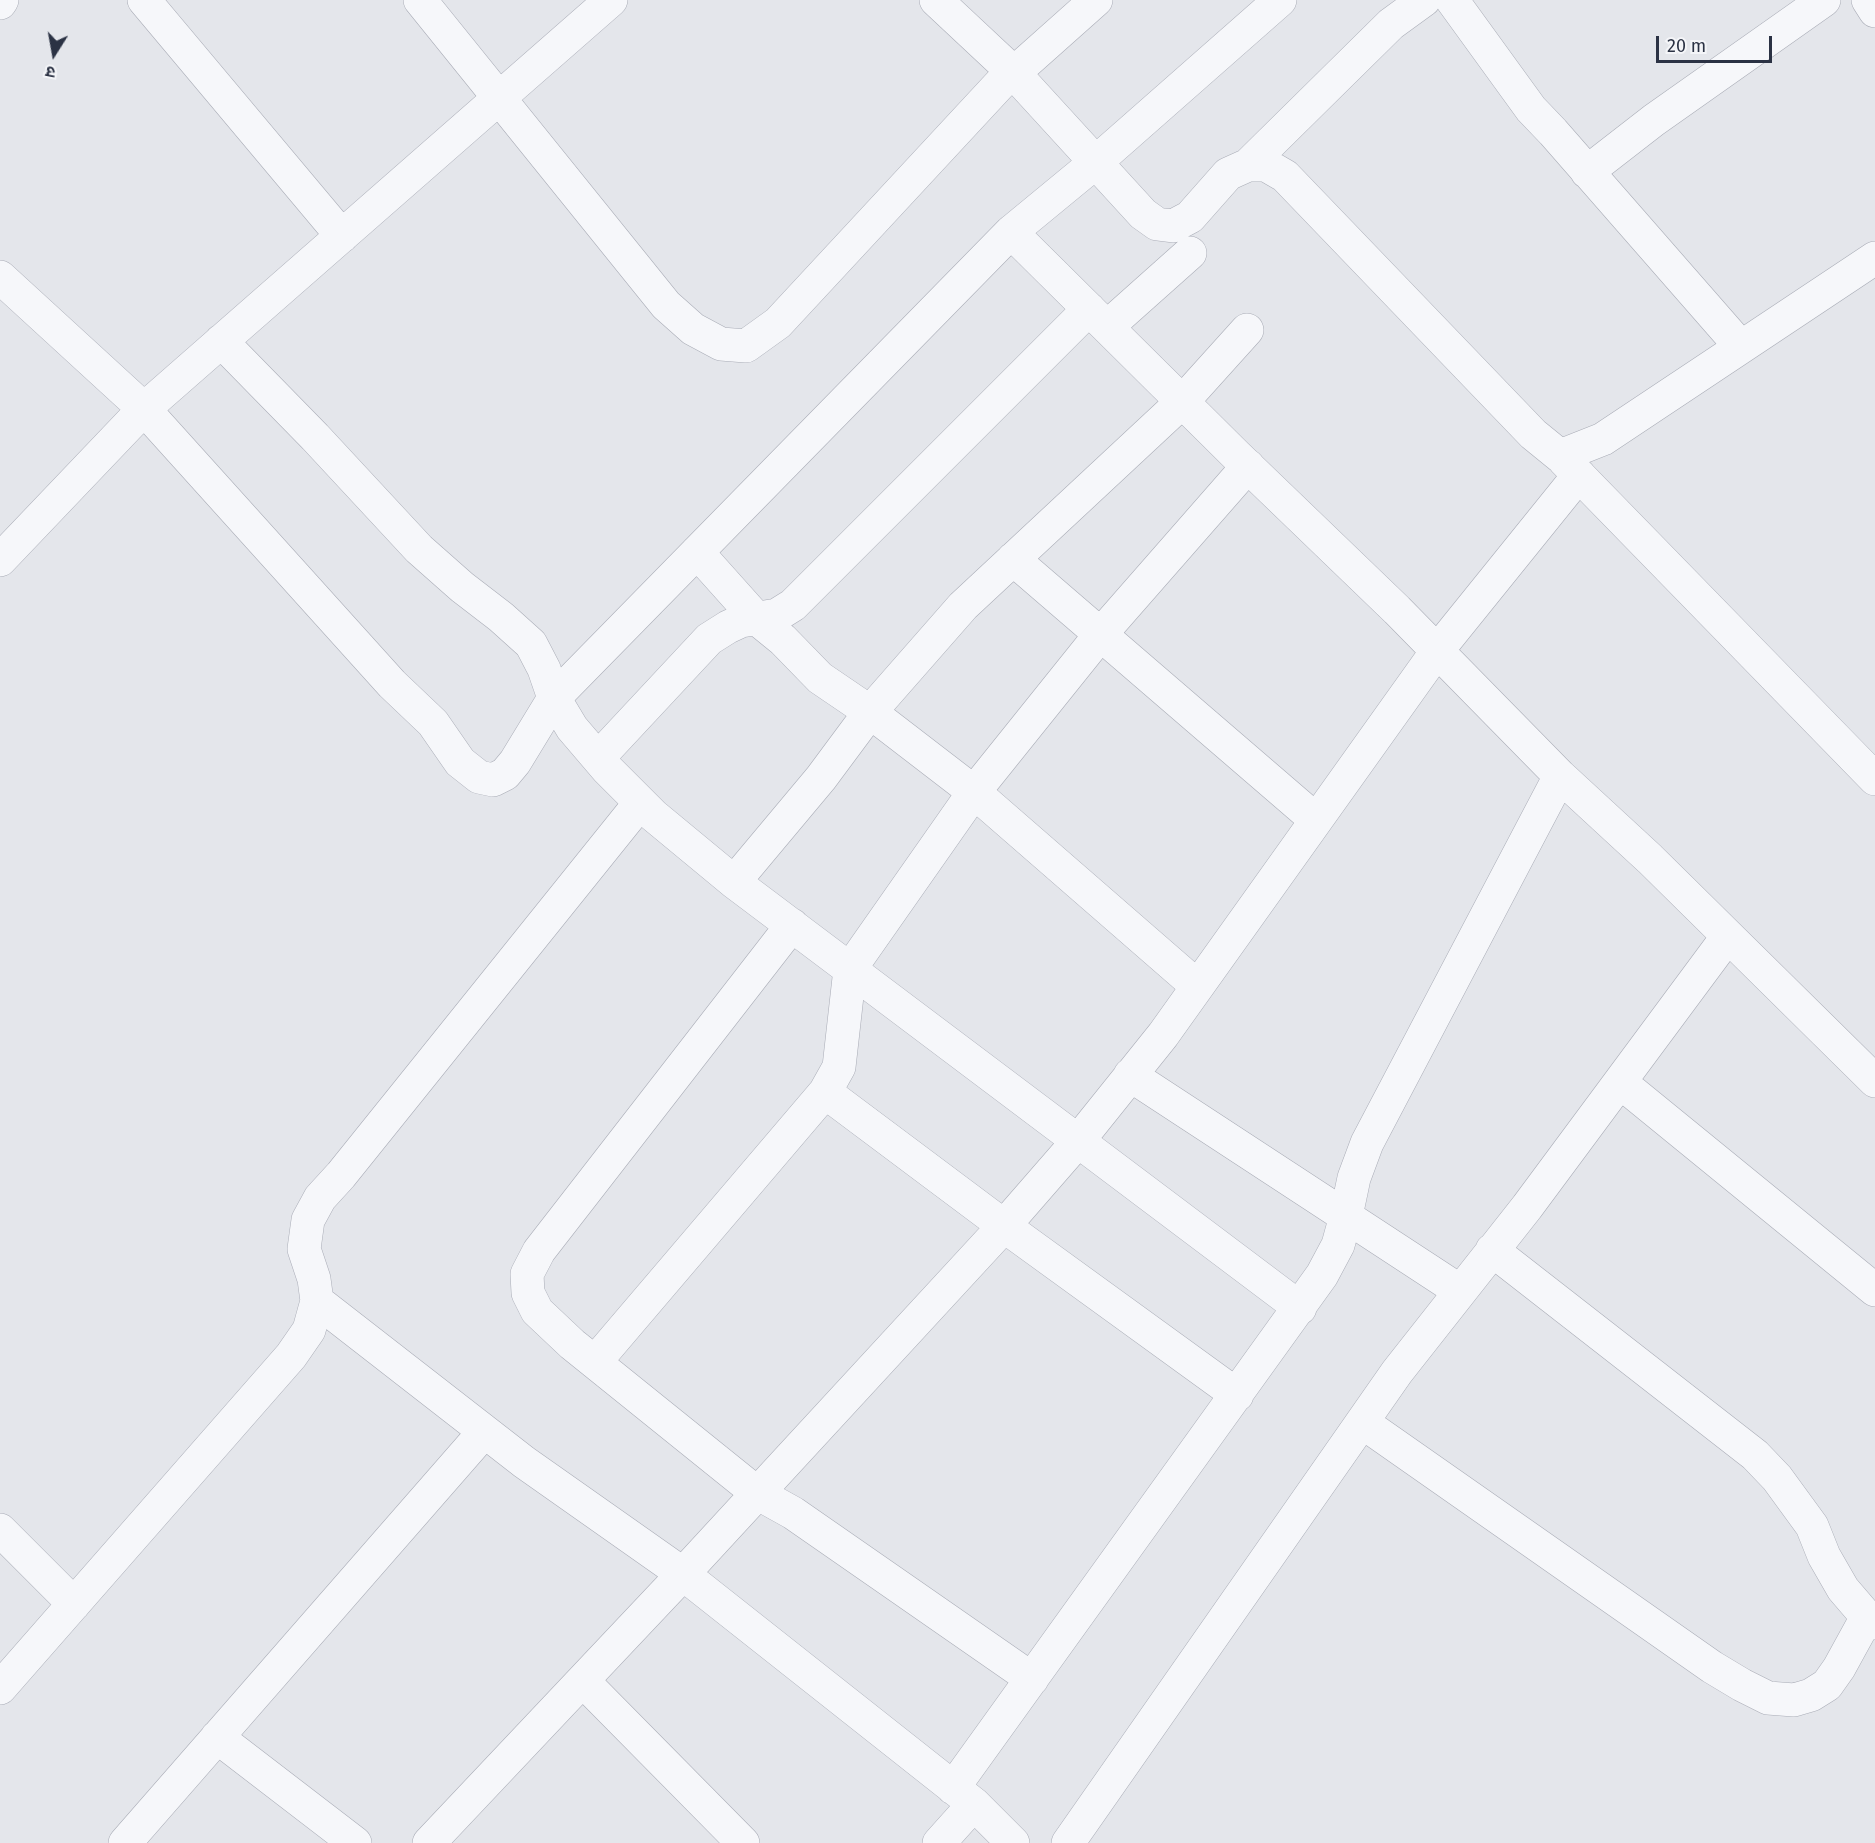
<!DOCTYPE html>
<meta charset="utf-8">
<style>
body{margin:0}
#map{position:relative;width:1875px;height:1843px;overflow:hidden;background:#e4e6eb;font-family:"Fira Sans","Noto Sans Devanagari",sans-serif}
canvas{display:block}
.north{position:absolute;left:24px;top:24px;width:60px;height:60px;-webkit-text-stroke:4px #f4f5f8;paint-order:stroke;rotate:191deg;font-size:16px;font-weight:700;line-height:24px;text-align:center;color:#2b3244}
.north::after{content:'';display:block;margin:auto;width:21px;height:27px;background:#2b3244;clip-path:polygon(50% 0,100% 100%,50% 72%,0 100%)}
.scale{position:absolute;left:1656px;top:36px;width:116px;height:27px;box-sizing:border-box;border:3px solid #2b3244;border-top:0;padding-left:8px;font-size:18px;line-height:21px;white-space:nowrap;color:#2b3244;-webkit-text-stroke:4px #f4f5f8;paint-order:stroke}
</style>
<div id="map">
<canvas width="1875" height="1843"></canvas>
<div class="north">उ</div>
<div class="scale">20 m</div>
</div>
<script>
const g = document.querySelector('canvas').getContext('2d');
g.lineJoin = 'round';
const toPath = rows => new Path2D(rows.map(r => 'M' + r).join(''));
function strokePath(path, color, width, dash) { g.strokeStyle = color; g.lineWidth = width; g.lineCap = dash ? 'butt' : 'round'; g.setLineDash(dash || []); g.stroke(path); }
const minor = toPath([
 [144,0,342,236],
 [420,0,666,305,693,329,721,344,746,346,778,323,1011,72,1014,73,1096,0],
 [936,0,1014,73,1143,214,1157,224,1173,226,1190,217,1228,174,1248,165,1266,165,1285,176,1533,434,1560,456,1603,439,1875,258],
 [1452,0,1531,109,1553,132,1741,347],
 [1868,0,1875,11],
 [0,3,2,0],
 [1248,165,1391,24,1424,0],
 [1587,172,1654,120,1824,0],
 [1011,232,1236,455,1397,610,1560,776,1650,859,1875,1081],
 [0,277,144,409,392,684,433,723,460,762,479,777,493,780,505,774,515,762,554,698,1011,232,1096,162,1280,0],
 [1107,327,1190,253],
 [221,341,315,437,419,549,462,587,501,617,531,644,544,669,554,698,572,728,607,769,653,815,734,882,1300,1308],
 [1564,460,1875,779],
 [697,552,756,618,783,640,820,678,870,712,974,792,1197,986],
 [1013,559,1316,820],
 [0,560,144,409,611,0],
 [598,758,709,639,728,627,741,621,777,615,793,605,1089,309],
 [734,882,821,778,870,712,963,606,1183,401,1247,330],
 [792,925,539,1251,527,1274,528,1293,537,1311,572,1344,757,1493,793,1513,1032,1679],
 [1130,1075,1460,1291],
 [1620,1082,1875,1290],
 [825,1092,1004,1226,1237,1395],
 [1492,1250,1755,1455,1777,1478,1812,1526,1824,1556,1843,1589,1867,1617,1875,1623],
 [317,1301,524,1462,683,1574,974,1804,1013,1843],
 [595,1362,825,1092,839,1067,850,969,974,792,1100,635,1248,466],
 [1362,1422,1712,1667,1742,1685,1768,1698,1794,1700,1811,1695,1827,1685,1839,1668,1867,1617],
 [0,1530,74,1604],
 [583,1681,743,1843],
 [0,1688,291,1356,309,1330,317,1301,314,1279,304,1249,308,1220,320,1198,341,1175,640,803],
 [217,1737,355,1843],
 [953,1788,1322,1275,1338,1245,1346,1216,1354,1178,1367,1143,1560,776],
 [125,1843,484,1432],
 [429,1843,683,1574,1004,1226,1078,1141,1163,1035,1437,651,1579,475],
 [939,1843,974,1804],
 [1068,1843,1397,1372,1527,1207,1728,936]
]);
strokePath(minor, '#a9acb6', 34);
strokePath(minor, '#f6f7fa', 33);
</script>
